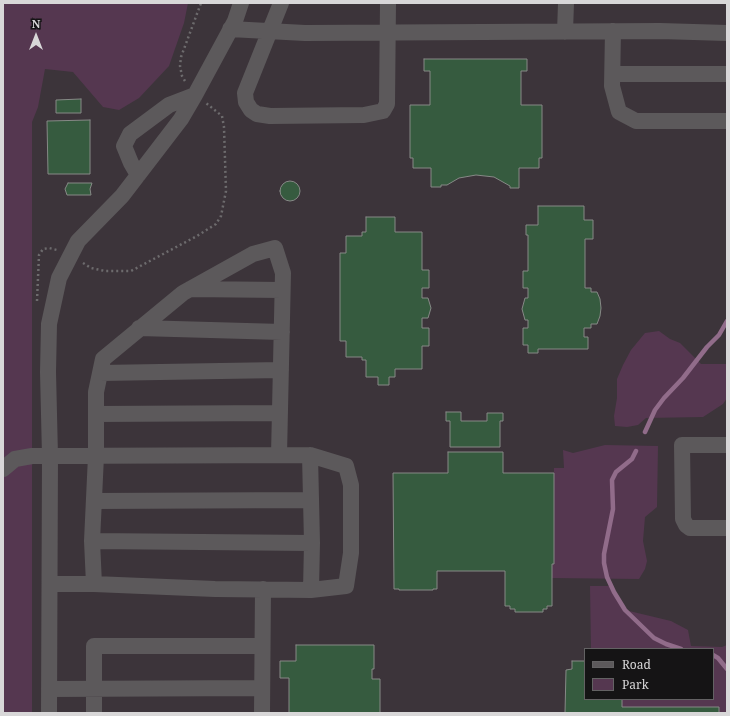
<!DOCTYPE html>
<style>
body{margin:0}
#map{position:relative;width:730px;height:716px;overflow:hidden;background:#2e2b2d;font-family:"Noto Serif",serif}
canvas{display:block}
.frame{position:absolute;inset:0;border:4px solid #d8d7d8;pointer-events:none}
.legend{position:absolute;left:584px;top:648px;width:130px;height:52px;box-sizing:border-box;background:#151415;border:1px solid #636263;margin:0;padding:5px 7px;list-style:none;font-size:12px;color:#d8d7d8}
.legend li{display:flex;align-items:center;gap:8px;height:20px}
.legend b{width:20px;border:1px solid #636263}
.north{position:absolute;left:16px;top:16px;width:40px;height:40px;-webkit-text-stroke:3px #151415;paint-order:stroke;rotate:0deg;font-size:11px;font-weight:700;line-height:16px;text-align:center;color:#d8d7d8}
.north::after{content:'';display:block;margin:auto;width:14px;height:18px;background:#d8d7d8;clip-path:polygon(50% 0,100% 100%,50% 72%,0 100%)}
</style>
<div id="map">
<canvas width="730" height="716"></canvas>
<div class="frame"></div>
<ul class="legend">
<li><b style="height:5px;background:#5c595b"></b>Road</li>
<li><b style="height:11px;background:#553750"></b>Park</li>
</ul>
<div class="north">N</div>
</div>
<script>
const g = document.querySelector('canvas').getContext('2d');
g.lineJoin = 'round';
function fillPath(path, color) { g.fillStyle = color; g.fill(path, 'evenodd'); }
const toPath = rows => new Path2D(rows.map(r => 'M' + r).join(''));
function strokePath(path, color, width, dash) { g.strokeStyle = color; g.lineWidth = width; g.lineCap = dash ? 'butt' : 'round'; g.setLineDash(dash || []); g.stroke(path); }
fillPath(toPath([
 [32,3,727,3,727,713,32,713],
 [585,649,713,649,713,699,585,699]
]), '#3c343a');
fillPath(toPath([
 [3,3,188,3,184,23,169,66,139,98,119,110,103,107,73,72,45,69,38,107,32,122,32,713,3,713],
 [659,331,670,339,680,343,701,364,727,364,727,398,723,404,703,417,646,418,638,425,627,427,615,426,614,416,617,398,617,379,623,365,631,350,645,333],
 [605,445,658,446,657,507,645,517,643,541,647,561,645,569,639,579,552,578,552,564,554,563,554,468,564,468,563,450,573,453],
 [590,586,611,586,625,610,671,621,688,630,691,646,722,647,727,645,727,713,719,713,719,707,622,707,622,699,713,699,713,649,591,649]
]), '#553750');
strokePath(toPath([
 [645,432,655,410,664,398,683,378,707,347,719,335,727,321],
 [636,451,632,459,616,472,612,480,613,509,604,554,604,563,607,577,614,592,625,610,654,638,666,644,681,649],
 [713,655,718,658,727,669]
]), '#916c8a', 4.5);
const building = toPath([
 [424,59,527,59,527,71,521,71,521,105,542,105,542,158,539,158,539,168,519,168,519,188,510,188,510,186,494,177,476,175,459,178,447,185,441,185,441,187,431,187,431,168,413,168,413,158,410,158,410,105,430,105,430,71,424,71,424,59],
 [81,99,81,113,56,113,56,100,81,99],
 [90,120,90,174,48,174,47,121,90,120],
 '280 191a10 10 0 1 1 20 0a10 10 0 1 1-20 0Z',
 [68,183,92,183,90,189,91,195,67,195,65,189,68,183],
 [538,206,584,206,584,220,593,220,593,239,585,239,585,288,591,288,591,292,597,292,600,299,601,308,600,316,597,324,591,324,591,328,584,328,584,337,588,337,588,349,538,349,538,353,528,353,528,345,523,345,523,328,528,328,528,320,525,320,522,309,525,298,528,298,528,288,523,288,523,271,528,271,528,235,526,235,526,225,538,225,538,206],
 [366,217,395,217,395,232,422,232,422,270,429,270,429,288,422,288,422,298,428,298,431,308,428,318,422,318,422,328,429,328,429,346,422,346,422,369,395,369,395,377,389,377,389,385,378,385,378,377,366,377,366,360,362,360,362,357,346,357,346,341,340,341,340,253,346,253,346,236,362,236,362,232,366,232,366,217],
 [446,412,461,412,461,421,487,421,487,413,503,413,503,421,500,421,500,447,450,447,450,421,446,421,446,412],
 [448,452,503,452,503,473,554,473,554,564,552,564,552,606,547,606,547,609,543,609,543,612,515,612,515,609,510,609,510,606,505,606,505,571,437,571,437,589,433,589,433,590,399,590,399,589,394,589,393,473,448,473,448,452],
 [296,645,374,645,374,669,372,669,372,679,380,679,380,713,289,713,289,678,280,678,280,661,296,661,296,645],
 [572,661,585,661,585,699,622,699,622,707,719,707,719,713,565,713,566,670,572,669,572,661]
]);
fillPath(building, '#365b3f');
strokePath(building, '#868986', 1);
strokePath(toPath([
 [185,81,182,76,180,66,181,57,201,3],
 [83,263,91,268,105,271,131,271,197,236,216,224,221,216,226,191,224,127,222,116,206,103],
 [37,301,39,255,43,249,49,248,57,250]
]), '#6d6b6d', 2.5, [2, 3]);
strokePath(toPath([
 [281,3,245,93,246,102,251,110,257,114,270,116,364,115,383,111,387,104,388,3],
 [230,29,305,33,660,31,727,33],
 [613,31,612,86,619,112,636,121,727,121],
 [565,32,566,3],
 [613,74,727,74],
 [138,175,131,163,124,146,130,134,169,105,195,95],
 [190,289,282,290],
 [139,328,282,332],
 [100,373,281,370],
 [96,414,280,413],
 [727,445,682,445,683,519,686,525,690,528,727,528],
 [310,455,312,543,311,590],
 [3,469,15,459,32,456,310,455,346,466,351,485,351,553,346,586,311,590,215,589,94,584,50,584],
 [94,501,310,500],
 [92,541,312,543],
 [94,584,92,541,96,456,96,392,103,359,183,293,253,254,275,248,283,273,279,455],
 [49,689,262,688],
 [49,713,50,456,48,372,49,324,59,278,78,241,122,196,181,119,195,95,235,21,241,3],
 [94,713,94,646,262,646],
 [262,713,263,589]
]), '#5c595b', 16);
</script>
